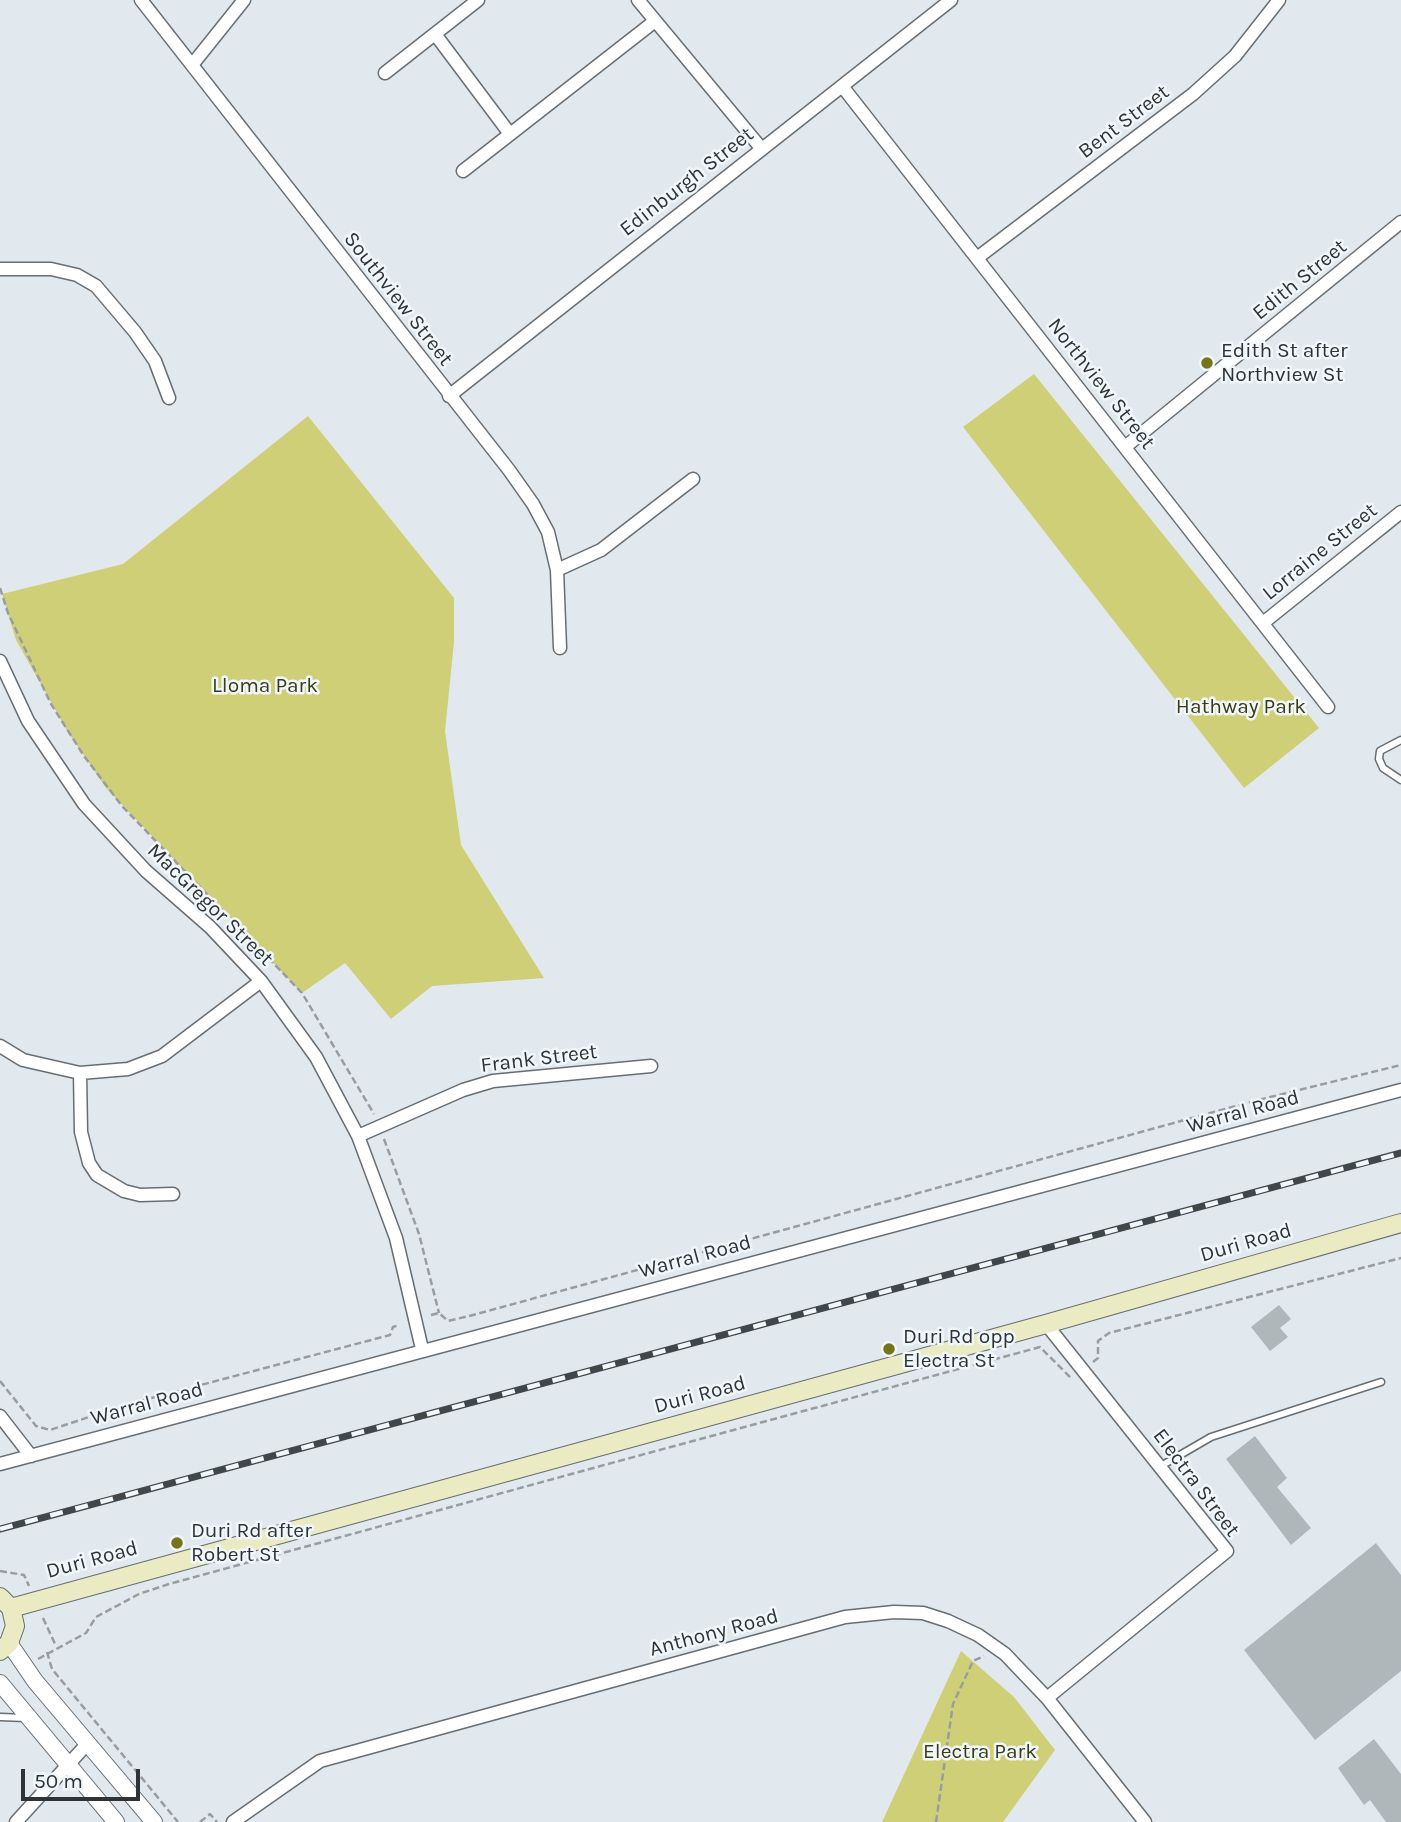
<!DOCTYPE html>
<style>
body{margin:0}
#map{position:relative;width:1401px;height:1822px;overflow:hidden;background:#e2e9ee;font-family:Karla,sans-serif}
canvas{display:block}
.scale{position:absolute;left:21px;top:1769px;width:119px;height:32px;box-sizing:border-box;border:4px solid #303335;border-top:0;padding-left:9px;font-size:21px;line-height:24px;white-space:nowrap;color:#303335;-webkit-text-stroke:5px #eff7fb;paint-order:stroke}
</style>
<div id="map">
<canvas width="1401" height="1822"></canvas>
<div class="scale">50 m</div>
</div>
<script>
const g = document.querySelector('canvas').getContext('2d');
g.lineJoin = 'round';
function fillPath(path, color) { g.fillStyle = color; g.fill(path, 'evenodd'); }
const toPath = rows => new Path2D(rows.map(r => 'M' + r).join(''));
function strokePath(path, color, width, dash) { g.strokeStyle = color; g.lineWidth = width; g.lineCap = dash ? 'butt' : 'round'; g.setLineDash(dash || []); g.stroke(path); }
function write(font, color, halo, rows, align = 'center') {
  g.font = font + ' Karla,sans-serif'; g.lineWidth = 5; g.setLineDash([]); g.textBaseline = 'middle'; g.strokeStyle = halo; g.fillStyle = color; for (const [text, x, y, turn = 0] of rows) {
    g.save(); g.translate(x, y); g.rotate((+turn || 0) * Math.PI / 180); g.textAlign = isNaN(turn) ? turn : align; if (halo) g.strokeText(text, 0, 0); g.fillText(text, 0, 0); g.restore();
  }
}
fillPath(toPath([
 [1034,374,1319,728,1244,788,963,427],
 [308,416,454,598,454,642,445,731,461,845,544,978,432,986,391,1019,345,963,302,993,106,788,66,729,16,640,2,594,123,564],
 [961,1651,1014,1697,1055,1750,1003,1822,882,1822]
]), '#cfcf77');
fillPath(toPath([
 [1279,1305,1291,1319,1280,1328,1288,1337,1270,1351,1251,1327],
 [1255,1436,1287,1478,1277,1487,1311,1528,1291,1545,1226,1459],
 [1376,1543,1401,1575,1401,1671,1315,1740,1244,1650],
 [1374,1739,1401,1774,1401,1822,1386,1822,1370,1800,1364,1805,1338,1768]
]), '#b0b7bb');
const service = toPath([
 [1401,740,1380,751,1379,759,1383,768,1401,780],
 [1161,1466,1211,1437,1381,1382],
 [0,1717,26,1718]
]);
const minor = toPath([
 [141,0,509,470,533,504,548,532,557,570,560,648],
 [638,0,761,148],
 [435,34,510,134],
 [192,65,244,0],
 [385,73,478,0],
 [842,86,1328,707],
 [463,171,655,21],
 [977,258,1193,94,1235,56,1279,0],
 [0,269,51,269,77,275,96,286,135,332,155,361,169,398],
 [449,396,951,0],
 [1125,447,1401,222],
 [557,570,601,550,693,479],
 [1263,623,1401,512],
 [0,661,28,721,84,804,146,871,210,927,261,981,316,1057,358,1136,396,1238,422,1349],
 [0,1046,23,1060,80,1073,128,1069,162,1056,261,981],
 [80,1073,81,1132,89,1163,97,1175,124,1191,140,1195,173,1194],
 [358,1136,463,1090,493,1081,651,1066],
 [1046,1324,1227,1551,1047,1698],
 [0,1416,31,1456],
 [0,1464,1401,1090],
 [16,1822,87,1744],
 [233,1822,320,1761,845,1617,894,1612,923,1613,948,1621,978,1635,1005,1654,1047,1698,1145,1822]
]);
const tertiary = toPath([
 [9,1643,35,1681,154,1822],
 [0,1683,116,1822]
]);
const secondary = toPath([
 [0,1597,11,1608,15,1626,9,1643,0,1651],
 [11,1608,1046,1324,1401,1223]
]);
strokePath(service, '#676e72', 9);
strokePath(minor, '#676e72', 15);
strokePath(tertiary, '#676e72', 18);
strokePath(secondary, '#676e72', 20);
strokePath(toPath([
 [0,588,8,613,51,704,84,756,122,806,302,993,374,1114],
 [384,1139,419,1234,439,1313],
 [431,1315,439,1313,448,1321,473,1315,1254,1101,1401,1065],
 [1093,1362,1098,1358,1098,1341,1109,1333,1401,1258],
 [0,1381,36,1426,50,1430,125,1405,390,1335,393,1327,399,1325],
 [0,1571,24,1575,29,1586],
 [43,1618,56,1646],
 [47,1652,52,1669,178,1822],
 [38,1659,86,1633,96,1617,139,1594,169,1584,619,1461,1040,1347,1072,1379],
 [200,1822,210,1814,217,1822],
 [936,1822,953,1704,973,1661,984,1656]
]), '#979da0', 2.5, [7, 3.5]);
strokePath(service, '#fff', 6);
strokePath(minor, '#fff', 12);
strokePath(tertiary, '#fff', 16);
strokePath(secondary, '#eaeac3', 18);
const rail = toPath([
 [0,1529,1401,1153]
]);
strokePath(rail, '#424648', 7);
strokePath(rail, '#eff7fb', 4.5, [13]);
for (const [x, y, r, color] of [
 [1207,363,7,"#767419"],
 [889,1349,7,"#767419"],
 [177,1543,7,"#767419"]
]) { const dot = new Path2D(); dot.arc(x, y, r, 0, 2 * Math.PI); g.fillStyle = color; g.fill(dot); strokePath(dot, '#eff7fb', 2.5); }
write('21px', '#303335', '#eff7fb', [
 ["Bent Street",1124,122,-37],
 ["Edinburgh Street",687,182,-38],
 ["Edith Street",1300,280,-39],
 ["Southview Street",398,299,52],
 ["Northview Street",1101,384,52],
 ["Lorraine Street",1320,552,-39],
 ["MacGregor Street",210,905,44],
 ["Frank Street",539,1059,-7],
 ["Warral Road",1243,1112,-15],
 ["Duri Road",1246,1243,-16],
 ["Warral Road",695,1257,-15],
 ["Duri Road",700,1395,-15],
 ["Warral Road",147,1404,-15],
 ["Electra Street",1196,1483,53],
 ["Duri Road",92,1560,-15],
 ["Anthony Road",714,1633,-15]
]);
write('21px', '#303335', '#eff7fb', [
 ["Edith St after",1221,351],
 ["Northview St",1221,375],
 ["Duri Rd opp",903,1337],
 ["Electra St",903,1361],
 ["Duri Rd after",191,1531],
 ["Robert St",191,1555]
], 'left');
write('21px', '#3b3b14', '#eff7fb', [
 ["Lloma Park",265,686],
 ["Hathway Park",1241,707],
 ["Electra Park",980,1752]
]);
</script>
